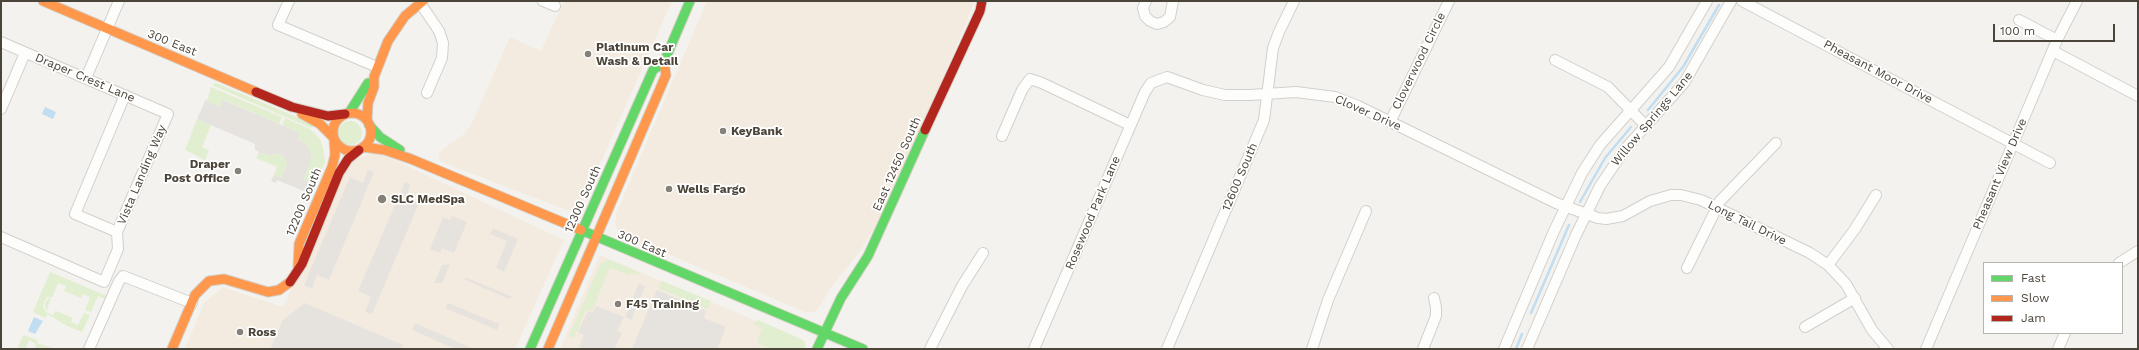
<!DOCTYPE html>
<style>
body{margin:0}
#map{position:relative;width:2139px;height:350px;overflow:hidden;background:#f4f2ee;font-family:"Work Sans",sans-serif}
canvas{display:block}
.frame{position:absolute;inset:0;border:2px solid #4b4439;pointer-events:none}
.legend{position:absolute;left:1983px;top:262px;width:140px;height:72px;box-sizing:border-box;background:#fff;border:1px solid #b7b4b0;margin:0;padding:5px 7px;list-style:none;font-size:12px;color:#4b4439}
.legend li{display:flex;align-items:center;gap:8px;height:20px}
.legend b{width:20px;border:1px solid #b7b4b0}
.scale{position:absolute;left:1993px;top:24px;width:122px;height:18px;box-sizing:border-box;border:2px solid #4b4439;border-top:0;padding-left:5px;font-size:12px;line-height:14px;white-space:nowrap;color:#4b4439;-webkit-text-stroke:3px #fff;paint-order:stroke}
</style>
<div id="map">
<canvas width="2139" height="350"></canvas>
<div class="frame"></div>
<ul class="legend">
<li><b style="height:5px;background:#63d668"></b>Fast</li>
<li><b style="height:5px;background:#ff974d"></b>Slow</li>
<li><b style="height:5px;background:#b3261e"></b>Jam</li>
</ul>
<div class="scale">100 m</div>
</div>
<script>
const g = document.querySelector('canvas').getContext('2d');
g.lineJoin = 'round';
function fillPath(path, color) { g.fillStyle = color; g.fill(path, 'evenodd'); }
const toPath = rows => new Path2D(rows.map(r => 'M' + r).join(''));
function strokePath(path, color, width, dash) { g.strokeStyle = color; g.lineWidth = width; g.lineCap = dash ? 'butt' : 'round'; g.setLineDash(dash || []); g.stroke(path); }
function write(font, color, halo, rows, align = 'center') {
  g.font = font + ' "Work Sans",sans-serif'; g.lineWidth = 3.5; g.setLineDash([]); g.textBaseline = 'middle'; g.strokeStyle = halo; g.fillStyle = color; for (const [text, x, y, turn = 0] of rows) {
    g.save(); g.translate(x, y); g.rotate((+turn || 0) * Math.PI / 180); g.textAlign = isNaN(turn) ? turn : align; if (halo) g.strokeText(text, 0, 0); g.fillText(text, 0, 0); g.restore();
  }
}
fillPath(toPath([
 [564,1,672,1,583,202,577,209,569,211,439,161,439,155,441,151,464,134,472,123,510,37,541,51],
 [707,1,975,1,924,123,875,226,861,250,832,286,818,309,814,312,805,312,623,235,615,226,616,214],
 [377,152,564,240,515,349,185,349,204,303,223,287,283,307,349,161],
 [600,255,806,342,803,349,560,349]
]), '#f3ebdf');
fillPath(toPath([
 [216,83,306,121,313,126,311,128,212,85],
 [211,87,282,117,279,124,224,100,220,107,207,101],
 [285,118,310,129,320,139,323,147,325,162,315,185,305,180,304,177,310,163,309,148,298,139,300,133,282,125],
 [197,119,211,125,202,147,209,150,201,171,199,170,203,159,185,150],
 '338 133a12 12 0 1 1 24 0a12 12 0 1 1-24 0Z',
 [263,153,271,156,277,153,284,156,287,164,281,178,274,175,277,167,256,158,258,155],
 [610,260,640,273,639,275,632,273,629,275,611,268,606,273,590,310,586,309,574,338,569,336,601,263],
 [50,272,107,296,106,299,98,296,91,312,85,310,90,297,83,294,81,298,64,291,66,286,58,283,52,298,47,297,44,302,43,307,47,315,45,318,33,312],
 [608,272,592,311,590,311,606,273],
 [662,281,711,301,708,309,659,288],
 [49,298,51,299,46,312,53,315,56,311,73,318,71,322,78,325,84,313,90,315,82,332,67,326,46,313,45,303],
 [758,320,803,340,805,345,804,349,771,349,757,343,762,328,753,324],
 [23,335,37,340,37,343,56,349,39,349,35,347,36,344,29,340,25,349,17,349]
]), '#e1eecf');
fillPath(toPath([
 [206,99,207,101,220,107,223,100,300,133,298,139,308,146,311,154,310,163,304,177,305,180,315,185,311,194,277,180,276,183,271,181,274,175,281,178,287,164,284,156,277,153,271,156,263,153,258,155,259,152,255,150,255,144,197,119],
 [368,170,374,172,329,280,317,275,312,289,304,285,350,177,363,183],
 [405,182,410,185,406,197,419,203,372,314,365,312,371,297,358,291],
 [452,216,467,222,454,253,442,248,440,253,430,249,443,217,450,220],
 [493,228,518,239,504,272,496,268,507,241,490,234],
 [450,264,442,283,434,283,442,265],
 [467,278,513,297,509,299,463,279],
 [639,283,645,286,631,320,625,317],
 [657,290,706,311,704,318,726,327,717,349,632,349],
 [305,303,403,345,401,349,270,349,283,320],
 [448,303,499,324,497,330,445,308],
 [596,306,624,317,617,331,622,333,614,349,585,349,579,347,584,335,578,332,588,311,593,313],
 [415,323,474,349,455,349,412,330]
]), '#e6e3df');
fillPath(toPath([
 [45,107,56,112,53,119,42,114],
 [34,317,43,321,35,334,28,331]
]), '#c0ddf1');
strokePath(toPath([
 [1648,110,1683,67,1719,5],
 [1580,202,1605,158,1631,127],
 [1531,313,1569,225],
 [1516,349,1522,334]
]), '#c0ddf1', 2.5);
const street = toPath([
 [289,1,278,25,377,67],
 [543,1,555,6],
 [1146,1,1143,8,1145,16,1150,21,1157,24,1164,22,1170,17,1173,1],
 [1742,1,2050,163],
 [420,3,439,31,443,43,442,58,427,93],
 [2019,20,2057,40],
 [1,42,168,114,117,232,118,249,104,282,1,237],
 [2053,51,2138,96],
 [1555,60,1608,87,1646,126],
 [86,78,119,1],
 [1,109,25,53],
 [1390,122,1449,1],
 [1002,136,1022,90,1030,79,1042,83,1130,125],
 [117,232,75,214,125,95],
 [2119,263,2138,251],
 [1828,265,1855,229,1876,195],
 [1687,268,1720,201,1776,143],
 [1805,327,1855,298],
 [89,349,119,281,123,276,192,303],
 [930,349,962,286,983,253],
 [1034,349,1145,92,1151,83,1167,77,1203,90,1225,95,1250,95,1296,92,1335,97,1358,106,1556,203,1598,218,1606,219,1623,216,1650,201,1671,195,1681,195,1701,200,1810,253,1828,265,1846,284,1872,330,1888,349],
 [1167,349,1264,120,1273,48,1279,32,1294,1],
 [1312,349,1328,300,1366,211],
 [1423,349,1436,316,1436,307,1434,298],
 [1504,349,1554,231,1582,173,1600,145,1669,67,1707,1],
 [1527,349,1576,235,1600,186,1625,149,1684,83,1731,1],
 [1926,349,2057,40,2077,1],
 [2058,349,2065,333]
]);
const fast = toPath([
 [349,113,368,83],
 [369,125,380,137,400,150],
 [581,230,863,349],
 [530,349,653,70,664,62,690,1],
 [817,349,841,298,868,256,925,130]
]);
const slow = toPath([
 [43,1,256,92],
 '333 132a19 19 0 1 1 38 0a19 19 0 1 1-38 0Z',
 [302,114,320,124,333,137],
 [367,120,368,103,374,87,374,77,388,41,405,16,423,1],
 [363,147,385,150,411,159,581,230],
 [298,267,299,244,332,167,335,155,334,139],
 [172,349,195,295,209,281,224,279,268,292,279,290,290,282],
 [548,349,666,75,664,62]
]);
const jam = toPath([
 [256,92,292,107,328,116,345,114],
 [925,130,980,11,982,1],
 [290,282,302,264,339,173,348,159,359,150]
]);
strokePath(street, '#d2d0cb', 12);
strokePath(fast, '#d3cfc5', 11);
strokePath(slow, '#d3cfc5', 11);
strokePath(jam, '#d3cfc5', 11);
strokePath(street, '#fdfdfc', 10);
strokePath(fast, '#63d668', 9);
strokePath(slow, '#ff974d', 9);
strokePath(jam, '#b3261e', 9);
for (const [x, y, r, color] of [
 [588,54,4,"#868178"],
 [723,131,4,"#868178"],
 [238,171,4,"#868178"],
 [669,189,4,"#868178"],
 [382,199,5,"#868178"],
 [618,304,4,"#868178"],
 [240,332,4,"#868178"]
]) { const dot = new Path2D(); dot.arc(x, y, r, 0, 2 * Math.PI); g.fillStyle = color; g.fill(dot); strokePath(dot, '#fff', 1.5); }
write('12px', '#4b4439', '#fff', [
 ["300 East",172,43,22],
 ["Cloverwood Circle",1419,61,-64],
 ["Pheasant Moor Drive",1878,72,28],
 ["Draper Crest Lane",85,78,23],
 ["Clover Drive",1368,113,24],
 ["Willow Springs Lane",1652,119,-50],
 ["East 12450 South",897,164,-66],
 ["Pheasant View Drive",2000,174,-67],
 ["Vista Landing Way",142,175,-67],
 ["12600 South",1240,177,-67],
 ["12300 South",583,199,-66],
 ["12200 South",304,202,-67],
 ["Rosewood Park Lane",1093,213,-67],
 ["Long Tail Drive",1747,223,26],
 ["300 East",642,244,23]
]);
write('bold 12px', '#4b4439', '#fff', [
 ["Platinum Car",596,47],
 ["Wash & Detail",596,61],
 ["KeyBank",731,131],
 ["Draper",230,164,"right"],
 ["Post Office",230,178,"right"],
 ["Wells Fargo",677,189],
 ["SLC MedSpa",391,199],
 ["F45 Training",626,304],
 ["Ross",248,332]
], 'left');
</script>
